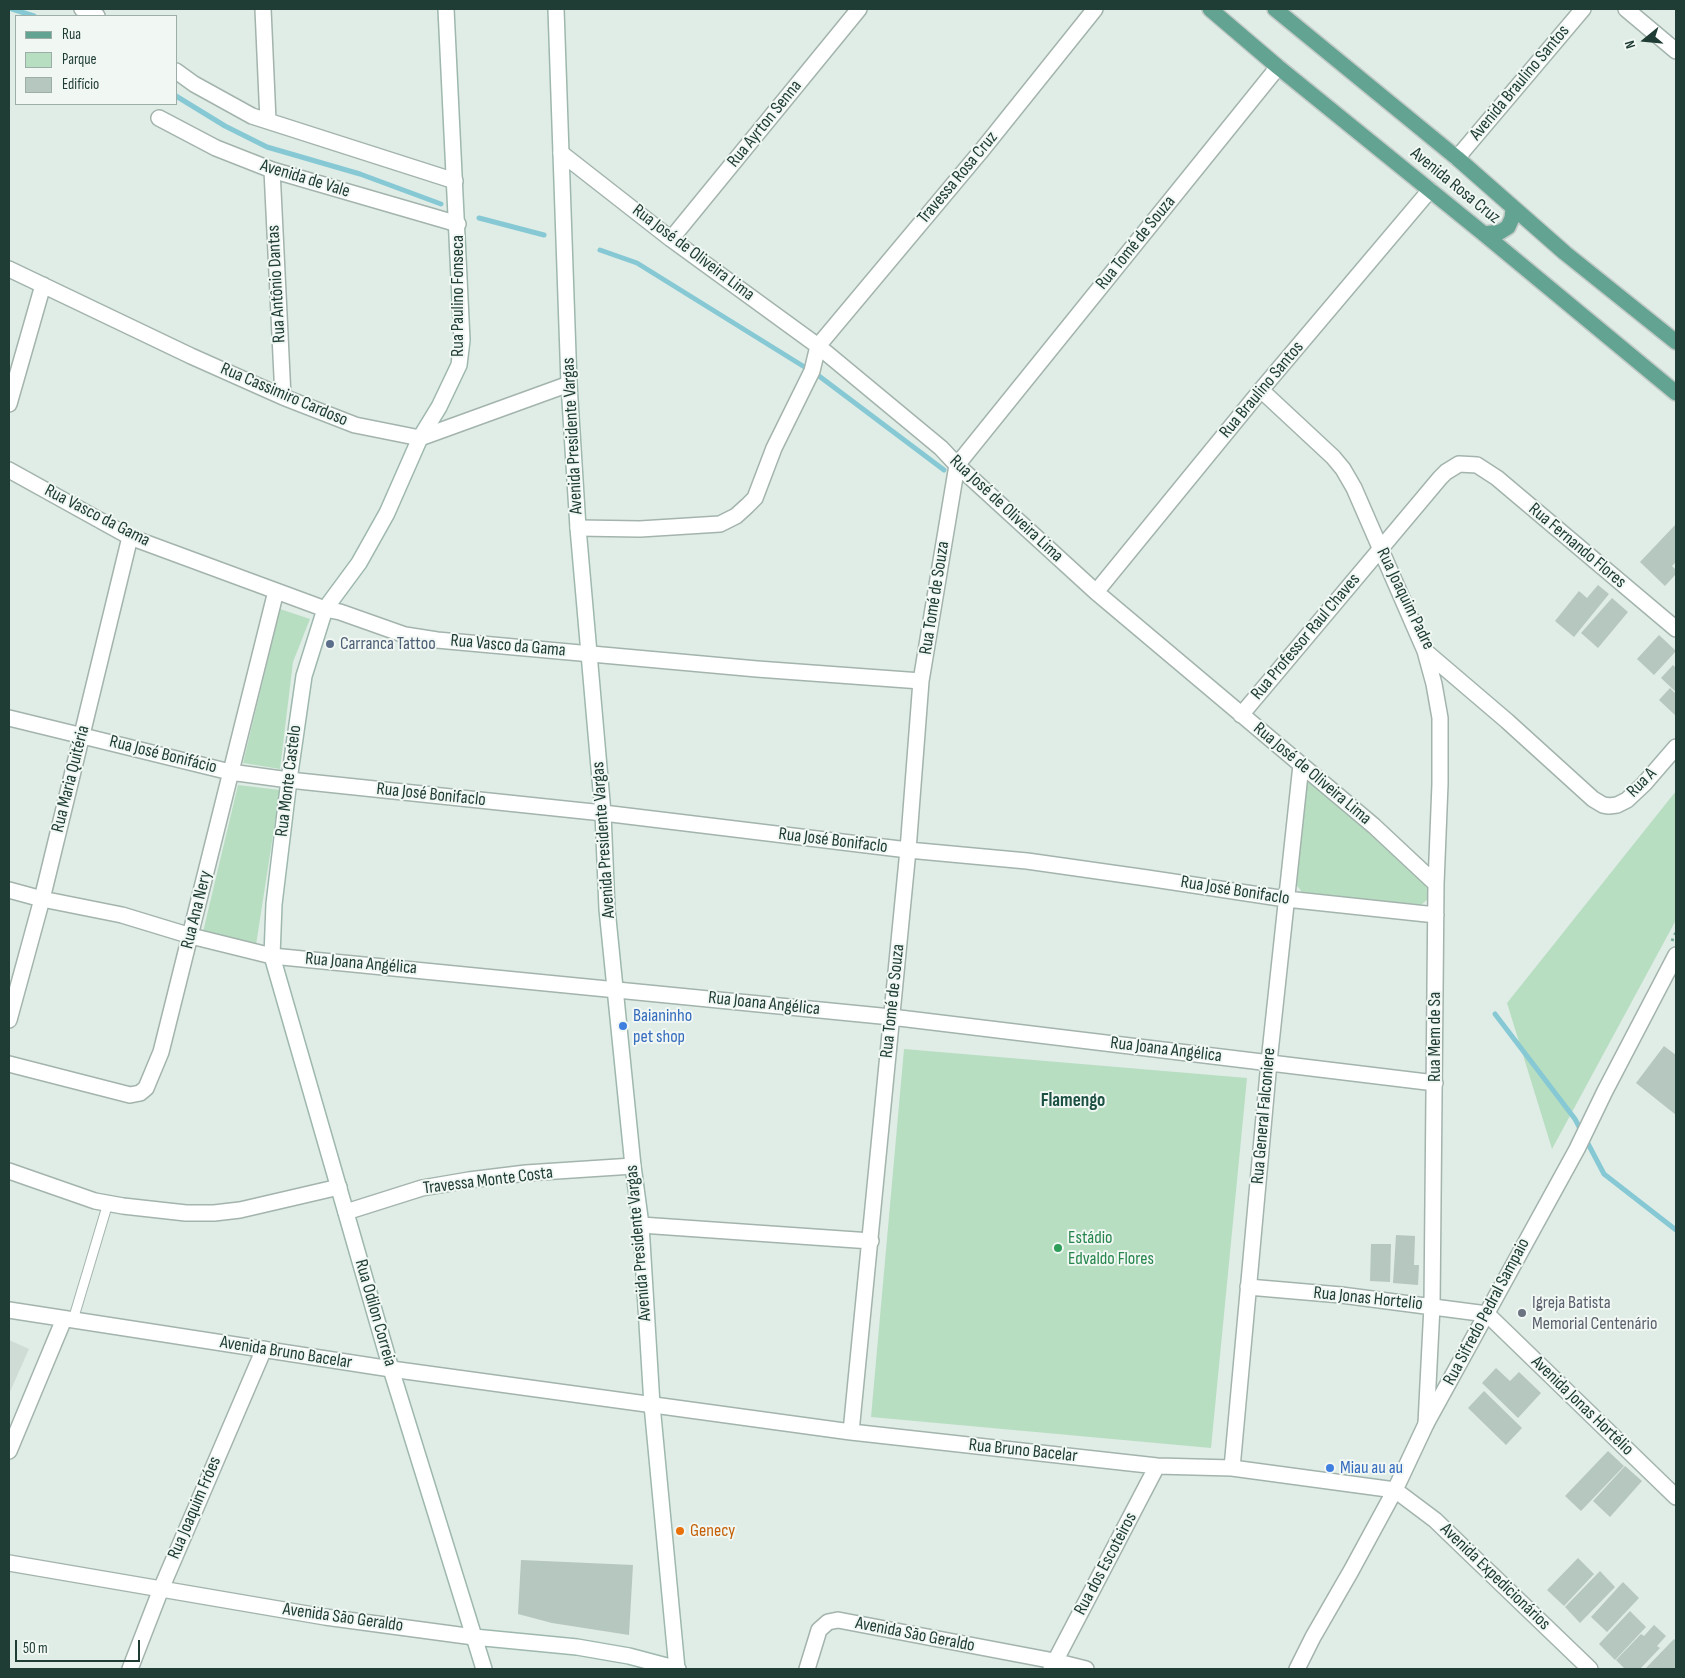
<!DOCTYPE html>
<meta charset="utf-8">
<style>
body{margin:0}
#map{position:relative;width:1685px;height:1678px;overflow:hidden;background:#e0ece6;font-family:"Sofia Sans Condensed",sans-serif}
canvas{display:block}
.frame{position:absolute;inset:0;border:10px solid #203d35;pointer-events:none}
.legend{position:absolute;left:15px;top:15px;width:162px;height:90px;box-sizing:border-box;background:#f1f8f4;border:1px solid #9dada8;margin:0;padding:6px 9px;list-style:none;font-size:15px;color:#203d35}
.legend li{display:flex;align-items:center;gap:10px;height:25px}
.legend b{width:25px;border:1px solid #9dada8}
.north{position:absolute;left:1620px;top:15px;width:50px;height:50px;-webkit-text-stroke:4px #f1f8f4;paint-order:stroke;rotate:253deg;font-size:14px;font-weight:700;line-height:20px;text-align:center;color:#203d35}
.north::after{content:'';display:block;margin:auto;width:18px;height:22px;background:#203d35;clip-path:polygon(50% 0,100% 100%,50% 72%,0 100%)}
.scale{position:absolute;left:15px;top:1640px;width:125px;height:22px;box-sizing:border-box;border:2px solid #203d35;border-top:0;padding-left:6px;font-size:15px;line-height:18px;white-space:nowrap;color:#203d35;-webkit-text-stroke:4px #f1f8f4;paint-order:stroke}
</style>
<div id="map">
<canvas width="1685" height="1678"></canvas>
<div class="frame"></div>
<ul class="legend">
<li><b style="height:6px;background:#63a391"></b>Rua</li>
<li><b style="height:14px;background:#b8dec2"></b>Parque</li>
<li><b style="height:14px;background:#b6c7bf"></b>Edifício</li>
</ul>
<div class="north">N</div>
<div class="scale">50 m</div>
</div>
<script>
const g = document.querySelector('canvas').getContext('2d');
g.lineJoin = 'round';
function fillPath(path, color) { g.fillStyle = color; g.fill(path, 'evenodd'); }
const toPath = rows => new Path2D(rows.map(r => 'M' + r).join(''));
function strokePath(path, color, width, dash) { g.strokeStyle = color; g.lineWidth = width; g.lineCap = dash ? 'butt' : 'round'; g.setLineDash(dash || []); g.stroke(path); }
function write(font, color, halo, rows, align = 'center') {
  g.font = font + ' "Sofia Sans Condensed",sans-serif'; g.lineWidth = 4; g.setLineDash([]); g.textBaseline = 'middle'; g.strokeStyle = halo; g.fillStyle = color; for (const [text, x, y, turn = 0] of rows) {
    g.save(); g.translate(x, y); g.rotate((+turn || 0) * Math.PI / 180); g.textAlign = isNaN(turn) ? turn : align; if (halo) g.strokeText(text, 0, 0); g.fillText(text, 0, 0); g.restore();
  }
}
fillPath(toPath([
 [9,1340,29,1349,9,1394]
]), '#cfdcd5');
fillPath(toPath([
 [280,609,310,619,293,662,280,769,243,763],
 [1307,781,1324,792,1425,881,1429,898,1421,905,1319,897,1302,892,1294,882],
 [238,785,280,790,256,945,203,932],
 [1676,791,1676,920,1552,1149,1507,1003],
 [904,1049,1247,1078,1211,1448,871,1417]
]), '#b8dec2');
strokePath(toPath([
 [12,9,34,16],
 [176,96,225,126,267,147,360,174,441,204],
 [479,218,544,235],
 [600,250,637,263,819,376,944,470],
 [1495,1014,1575,1119,1604,1174,1676,1230]
]), '#86c9d4', 5);
fillPath(toPath([
 [1676,524,1676,562,1672,566,1676,570,1676,574,1665,586,1640,562],
 [1598,585,1609,594,1574,637,1555,621,1579,591,1587,598],
 [1612,598,1628,612,1598,648,1581,633],
 [1659,635,1676,651,1654,675,1637,659],
 [1673,665,1676,668,1676,692,1661,678],
 [1670,688,1676,694,1676,716,1659,700],
 [1664,1046,1676,1055,1676,1115,1636,1083],
 [1396,1235,1415,1236,1414,1265,1419,1265,1418,1285,1393,1283],
 [1371,1244,1391,1244,1390,1282,1370,1281],
 [1496,1368,1510,1381,1519,1372,1541,1393,1518,1418,1482,1383],
 [1484,1391,1522,1428,1506,1445,1468,1408],
 [1608,1451,1624,1466,1581,1511,1565,1496],
 [1625,1466,1642,1481,1610,1517,1593,1501],
 [1578,1558,1594,1574,1564,1606,1547,1590],
 [521,1560,633,1565,629,1635,552,1623,518,1614],
 [1600,1571,1615,1587,1580,1623,1565,1607],
 [1623,1582,1639,1598,1607,1632,1591,1617],
 [1630,1611,1646,1627,1615,1660,1599,1644],
 [1654,1625,1666,1636,1657,1646,1660,1648,1640,1669,1625,1669,1616,1660,1641,1634,1644,1636],
 [1674,1639,1676,1641,1676,1669,1645,1669]
]), '#b6c7bf');
const service = toPath([
 [73,1320,108,1203]
]);
const minor = toPath([
 [82,9,97,16],
 [263,9,268,121],
 [1626,9,1676,51],
 [176,71,194,84,252,116,455,181],
 [159,118,216,148,272,170,458,224],
 [561,153,671,239,818,346,941,448,957,465,1096,592,1374,826,1436,884],
 [1457,158,1583,9],
 [272,170,283,397],
 [671,239,859,9],
 [9,269,191,356,283,397,355,425,420,438,569,384],
 [1261,390,1333,457,1343,469,1354,488,1425,651,1507,721,1593,799,1603,805,1609,806,1617,805,1627,800,1644,784,1676,747],
 [9,404,43,285],
 [9,470,130,537,325,609,340,612,405,635,437,640,757,669,921,681],
 [578,528,640,529,720,524,736,516,747,506,755,498,774,448,812,371,818,346,982,150,1095,9],
 [1096,592,1261,390,1430,190],
 [1425,651,1434,684,1440,718,1440,784,1436,884,1432,1306,1426,1424],
 [1241,715,1440,478,1446,472,1459,464,1477,465,1497,478,1676,629],
 [9,718,230,772,289,780,603,813,908,850,1027,861,1147,878,1286,899,1436,915],
 [9,890,42,899,122,915,191,936,272,956,891,1017,1435,1083],
 [9,1020,42,899,130,537],
 [9,1064,130,1095,140,1093,146,1088,161,1052,276,591],
 [9,1171,95,1201,123,1206,186,1213,214,1213,240,1210,339,1187],
 [346,1212,422,1188,469,1180,526,1173,633,1166],
 [641,1225,871,1241],
 [1248,1287,1341,1295,1487,1314,1676,1497],
 [9,1310,391,1369,851,1432,1157,1466,1232,1468,1395,1490],
 [851,1432,908,850,921,681,957,465,1278,67],
 [9,1451,64,1319],
 [1232,1468,1269,1062,1301,765],
 [130,1669,161,1589,264,1349],
 [807,1669,819,1630,828,1622,838,1620,1054,1661,1086,1669],
 [1051,1669,1157,1466]
]);
const tertiary = toPath([
 [1395,1490,1435,1520,1590,1669],
 [9,1563,325,1617,474,1637],
 [1297,1669,1313,1637,1351,1571,1395,1490,1426,1424,1577,1149,1605,1091,1676,955]
]);
const secondary = toPath([
 [446,9,462,340,459,365,439,407,420,438,387,513,359,563,325,609,304,676,289,780,274,904,272,956,391,1369,484,1669],
 [556,9,569,384,578,528,603,813,607,909,633,1166,641,1225,652,1405,677,1669],
 [474,1637,577,1647,629,1656,678,1669]
]);
const primary = toPath([
 [1210,9,1278,67,1484,234,1676,393],
 [1275,9,1457,158,1565,253,1676,342],
 [1484,234,1500,232,1508,227,1512,218,1513,209]
]);
strokePath(service, '#a3b4ad', 11);
strokePath(minor, '#a3b4ad', 18);
strokePath(tertiary, '#a3b4ad', 18);
strokePath(secondary, '#9eb8ae', 18);
strokePath(primary, '#c1c9c6', 18);
strokePath(toPath([
 [1672,941,1676,932]
]), '#7fb1a0', 3, [2.5, 4]);
strokePath(service, '#fff', 9);
strokePath(minor, '#fff', 15);
strokePath(tertiary, '#fff', 15);
strokePath(secondary, '#fff', 15);
strokePath(primary, '#63a391', 15);
for (const [x, y, r, color] of [
 [330,644,5,"#5c6f8a"],
 [623,1026,5,"#3f7fe0"],
 [1058,1248,5,"#2e9e5b"],
 [1522,1313,5,"#6b7280"],
 [1330,1468,5,"#3f7fe0"],
 [680,1531,5,"#e8710a"]
]) { const dot = new Path2D(); dot.arc(x, y, r, 0, 2 * Math.PI); g.fillStyle = color; g.fill(dot); strokePath(dot, '#f1f8f4', 2); }
write('18px', '#203d35', '#f1f8f4', [
 ["Avenida Braulino Santos",1520,83,-50],
 ["Rua Ayrton Senna",765,124,-51],
 ["Travessa Rosa Cruz",958,178,-50],
 ["Avenida de Vale",305,179,17],
 ["Avenida Rosa Cruz",1455,186,39],
 ["Rua Tomé de Souza",1136,243,-51],
 ["Rua José de Oliveira Lima",693,253,37],
 ["Rua Antônio Dantas",277,284,-93],
 ["Rua Paulino Fonseca",458,296,-90],
 ["Rua Braulino Santos",1262,390,-50],
 ["Rua Cassimiro Cardoso",284,395,23],
 ["Avenida Presidente Vargas",573,436,-93],
 ["Rua José de Oliveira Lima",1006,509,43],
 ["Rua Vasco da Gama",97,516,27],
 ["Rua Fernando Flores",1577,546,40],
 ["Rua Tomé de Souza",935,598,-81],
 ["Rua Joaquim Padre",1405,599,64],
 ["Rua Professor Raul Chaves",1306,637,-50],
 ["Rua Vasco da Gama",508,646,5],
 ["Rua José Bonifácio",163,755,14],
 ["Rua José de Oliveira Lima",1312,774,40],
 ["Rua Maria Quitéria",71,779,-76],
 ["Rua Monte Castelo",289,781,-83],
 ["Rua A",1642,783,-45],
 ["Rua José Bonifaclo",431,795,6],
 ["Avenida Presidente Vargas",604,840,-94],
 ["Rua José Bonifaclo",833,841,7],
 ["Rua José Bonifaclo",1235,891,9],
 ["Rua Ana Nery",197,910,-76],
 ["Rua Joana Angélica",361,964,5],
 ["Rua Tomé de Souza",893,1001,-84],
 ["Rua Joana Angélica",764,1004,6],
 ["Rua Mem de Sa",1435,1037,-90],
 ["Rua Joana Angélica",1166,1050,7],
 ["Rua General Falconiere",1264,1116,-85],
 ["Travessa Monte Costa",488,1181,-7],
 ["Avenida Presidente Vargas",639,1243,-95],
 ["Rua Jonas Hortelio",1368,1299,6],
 ["Rua Sifredo Pedral Sampaio",1487,1312,-62],
 ["Rua Odilon Correia",375,1313,74],
 ["Avenida Bruno Bacelar",286,1353,9],
 ["Avenida Jonas Hortélio",1582,1406,44],
 ["Rua Bruno Bacelar",1023,1451,6],
 ["Rua Joaquim Fróes",195,1508,-67],
 ["Rua dos Escoteiros",1106,1564,-62],
 ["Avenida Expedicionários",1495,1577,44],
 ["Avenida São Geraldo",343,1618,8],
 ["Avenida São Geraldo",915,1635,11]
]);
write('18px', '#4e5e75', '#f1f8f4', [
 ["Carranca Tattoo",340,644]
], 'left');
write('18px', '#366cbe', '#f1f8f4', [
 ["Baianinho",633,1016],
 ["pet shop",633,1037],
 ["Miau au au",1340,1468]
], 'left');
write('18px', '#27864d', '#f1f8f4', [
 ["Estádio",1068,1238],
 ["Edvaldo Flores",1068,1259]
], 'left');
write('18px', '#5b616d', '#f1f8f4', [
 ["Igreja Batista",1532,1303],
 ["Memorial Centenário",1532,1324]
], 'left');
write('18px', '#c56008', '#f1f8f4', [
 ["Genecy",690,1531]
], 'left');
write('bold 19px', '#1b5042', '#f1f8f4', [
 ["Flamengo",1073,1101]
]);
</script>
